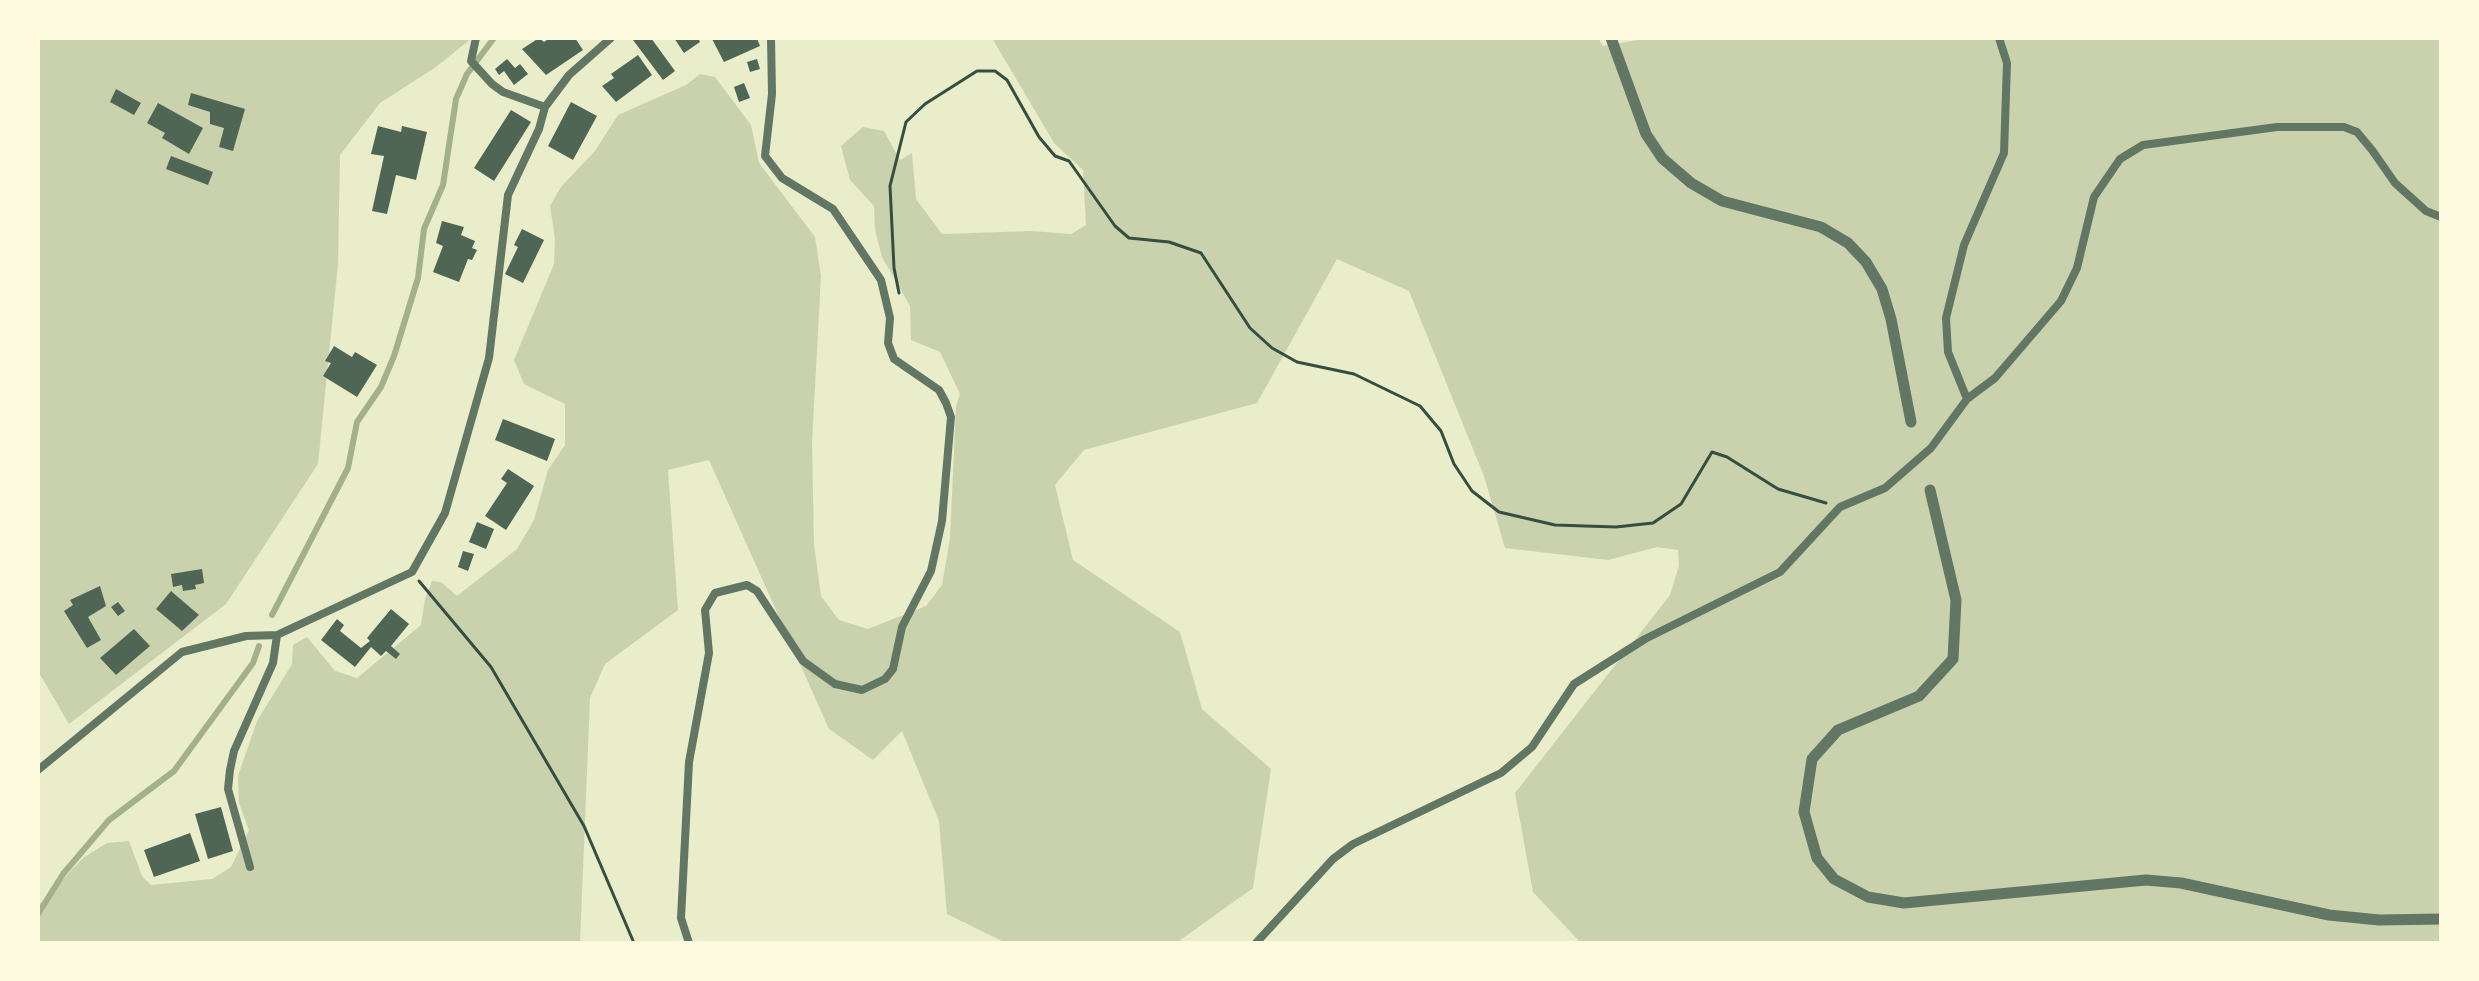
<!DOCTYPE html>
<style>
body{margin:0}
#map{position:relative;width:2479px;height:981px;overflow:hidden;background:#e9edc9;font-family:"DM Sans",sans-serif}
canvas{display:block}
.frame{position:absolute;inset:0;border:40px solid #fefae0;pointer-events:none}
</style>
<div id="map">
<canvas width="2479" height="981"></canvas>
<div class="frame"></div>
</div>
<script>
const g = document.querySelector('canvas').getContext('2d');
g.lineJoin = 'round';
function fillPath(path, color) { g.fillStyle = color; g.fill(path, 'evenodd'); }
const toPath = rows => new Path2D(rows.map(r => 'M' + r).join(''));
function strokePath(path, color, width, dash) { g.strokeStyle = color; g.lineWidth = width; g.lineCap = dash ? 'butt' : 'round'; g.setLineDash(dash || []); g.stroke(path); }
fillPath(toPath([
 [38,38,472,38,436,67,380,103,340,155,338,264,318,464,226,604,69,724,38,671],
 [992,38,1598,38,1603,46,1649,38,2441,38,2441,943,1581,943,1533,892,1515,793,1670,595,1679,566,1678,550,1657,547,1608,560,1505,548,1484,476,1409,291,1337,259,1257,403,1084,450,1055,485,1073,560,1180,632,1202,709,1271,769,1253,888,1176,943,1006,943,947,914,939,821,902,731,873,760,829,729,709,460,668,470,678,610,605,664,590,698,580,943,38,943,38,906,83,858,107,843,129,841,142,876,151,885,212,879,231,867,249,830,239,803,238,776,257,721,292,664,293,645,307,637,335,671,357,678,421,625,425,599,432,581,441,582,457,596,517,549,534,520,548,470,565,445,565,404,524,384,514,360,554,264,555,239,550,206,561,187,595,151,618,115,686,85,700,74,715,77,751,125,759,163,815,237,821,276,812,443,814,544,821,596,839,620,868,629,926,606,942,585,950,538,956,406,960,394,940,352,911,340,910,306,882,257,875,230,874,206,850,180,841,146,863,127,884,131,900,160,912,153,916,199,942,234,1031,231,1071,234,1086,225,1083,170,1054,143]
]), '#cad2ad');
strokePath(toPath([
 [272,615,348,468,357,422,381,387,394,356,418,278,424,229,443,185,456,99,467,74,494,38],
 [38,914,63,874,109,820,174,771,253,663,259,646]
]), '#a3b18a', 6);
fillPath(toPath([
 [539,38,544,42,550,38,575,38,583,50,546,75,522,49],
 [636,38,651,38,675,71,663,80,633,40],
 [674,38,698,38,700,42,684,53],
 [757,38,760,46,724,62,712,39],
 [638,55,652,75,616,102,602,86,614,78,611,74],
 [507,59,515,68,520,64,528,74,514,85,504,71,499,75,495,69],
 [757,59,760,69,750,72,747,62],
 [744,83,750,98,739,102,734,87],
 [116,89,141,103,134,115,110,102],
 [191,93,245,109,233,151,219,147,224,128,210,124,210,112,188,105],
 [571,102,597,116,573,160,548,146],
 [158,103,203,128,189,154,162,138,165,133,147,123],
 [511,110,531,122,494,181,474,168],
 [378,126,401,132,402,126,427,132,416,180,396,175,387,214,372,211,384,156,371,154],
 [171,156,213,172,208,185,166,169],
 [442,221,464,227,461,235,475,241,472,248,477,250,472,260,468,259,459,282,433,272,443,246,436,243],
 [522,229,544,240,523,283,505,274,518,247,514,245],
 [334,346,352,357,355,352,377,365,357,397,323,376,331,363,325,361],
 [503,419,555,439,547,461,495,440],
 [508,469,534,486,506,530,485,516,507,483,501,479],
 [477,522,494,529,486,549,469,542],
 [463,551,474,554,468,571,458,567],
 [202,569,204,583,195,585,196,589,183,591,182,585,173,587,171,574],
 [100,586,106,606,88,617,101,640,87,648,64,611,73,605,70,600],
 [171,591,199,615,182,631,156,609],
 [118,602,125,611,118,616,111,607],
 [391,609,409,624,391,646,400,654,396,659,386,651,381,656,371,647,355,667,321,640,337,619,344,625,340,631,361,648,370,641,367,638],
 [134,629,150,646,116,675,100,658],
 [221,807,233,851,208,859,195,814],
 [190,833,200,861,154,877,144,850]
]), '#4f6655');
strokePath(toPath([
 [899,293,894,268,890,186,906,122,925,104,977,71,995,71,1007,80,1039,137,1055,156,1069,161,1115,226,1129,238,1169,242,1201,253,1250,328,1272,348,1297,362,1354,374,1420,406,1441,431,1454,464,1472,491,1499,512,1555,525,1616,527,1653,523,1681,504,1712,452,1727,457,1778,489,1826,503],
 [419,581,491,667,584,826,634,943]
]), '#344e41', 3);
strokePath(toPath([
 [476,38,471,61,492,84,503,92,545,107],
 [1967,399,1948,352,1946,318,1964,245,2004,153,2007,63,1999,38],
 [38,770,182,652,246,636,277,635,412,572,445,513,489,358,508,195,539,129,545,107,569,75,611,38],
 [250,867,228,789,230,770,234,751,273,663,277,635],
 [689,943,681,918,689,762,709,653,705,610,715,593,747,585,757,591,803,661,835,684,862,690,885,679,893,669,902,627,931,571,942,521,951,417,946,403,939,390,894,359,888,343,890,318,881,280,833,209,782,178,765,156,772,94,771,38],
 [1256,943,1333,859,1353,844,1501,773,1532,747,1574,684,1645,639,1780,572,1840,507,1885,488,1931,448,1967,399,1995,378,2061,301,2077,268,2094,197,2120,159,2143,145,2277,127,2344,127,2357,132,2372,150,2395,183,2426,211,2441,217]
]), '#617663', 8);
strokePath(toPath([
 [1611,38,1646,134,1662,158,1691,183,1722,201,1821,227,1848,243,1866,262,1882,289,1891,319,1911,422],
 [1930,490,1956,600,1953,659,1919,696,1838,730,1812,759,1804,812,1817,858,1834,879,1868,897,1904,903,2146,880,2181,883,2329,915,2379,920,2441,919]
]), '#617663', 11);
</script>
